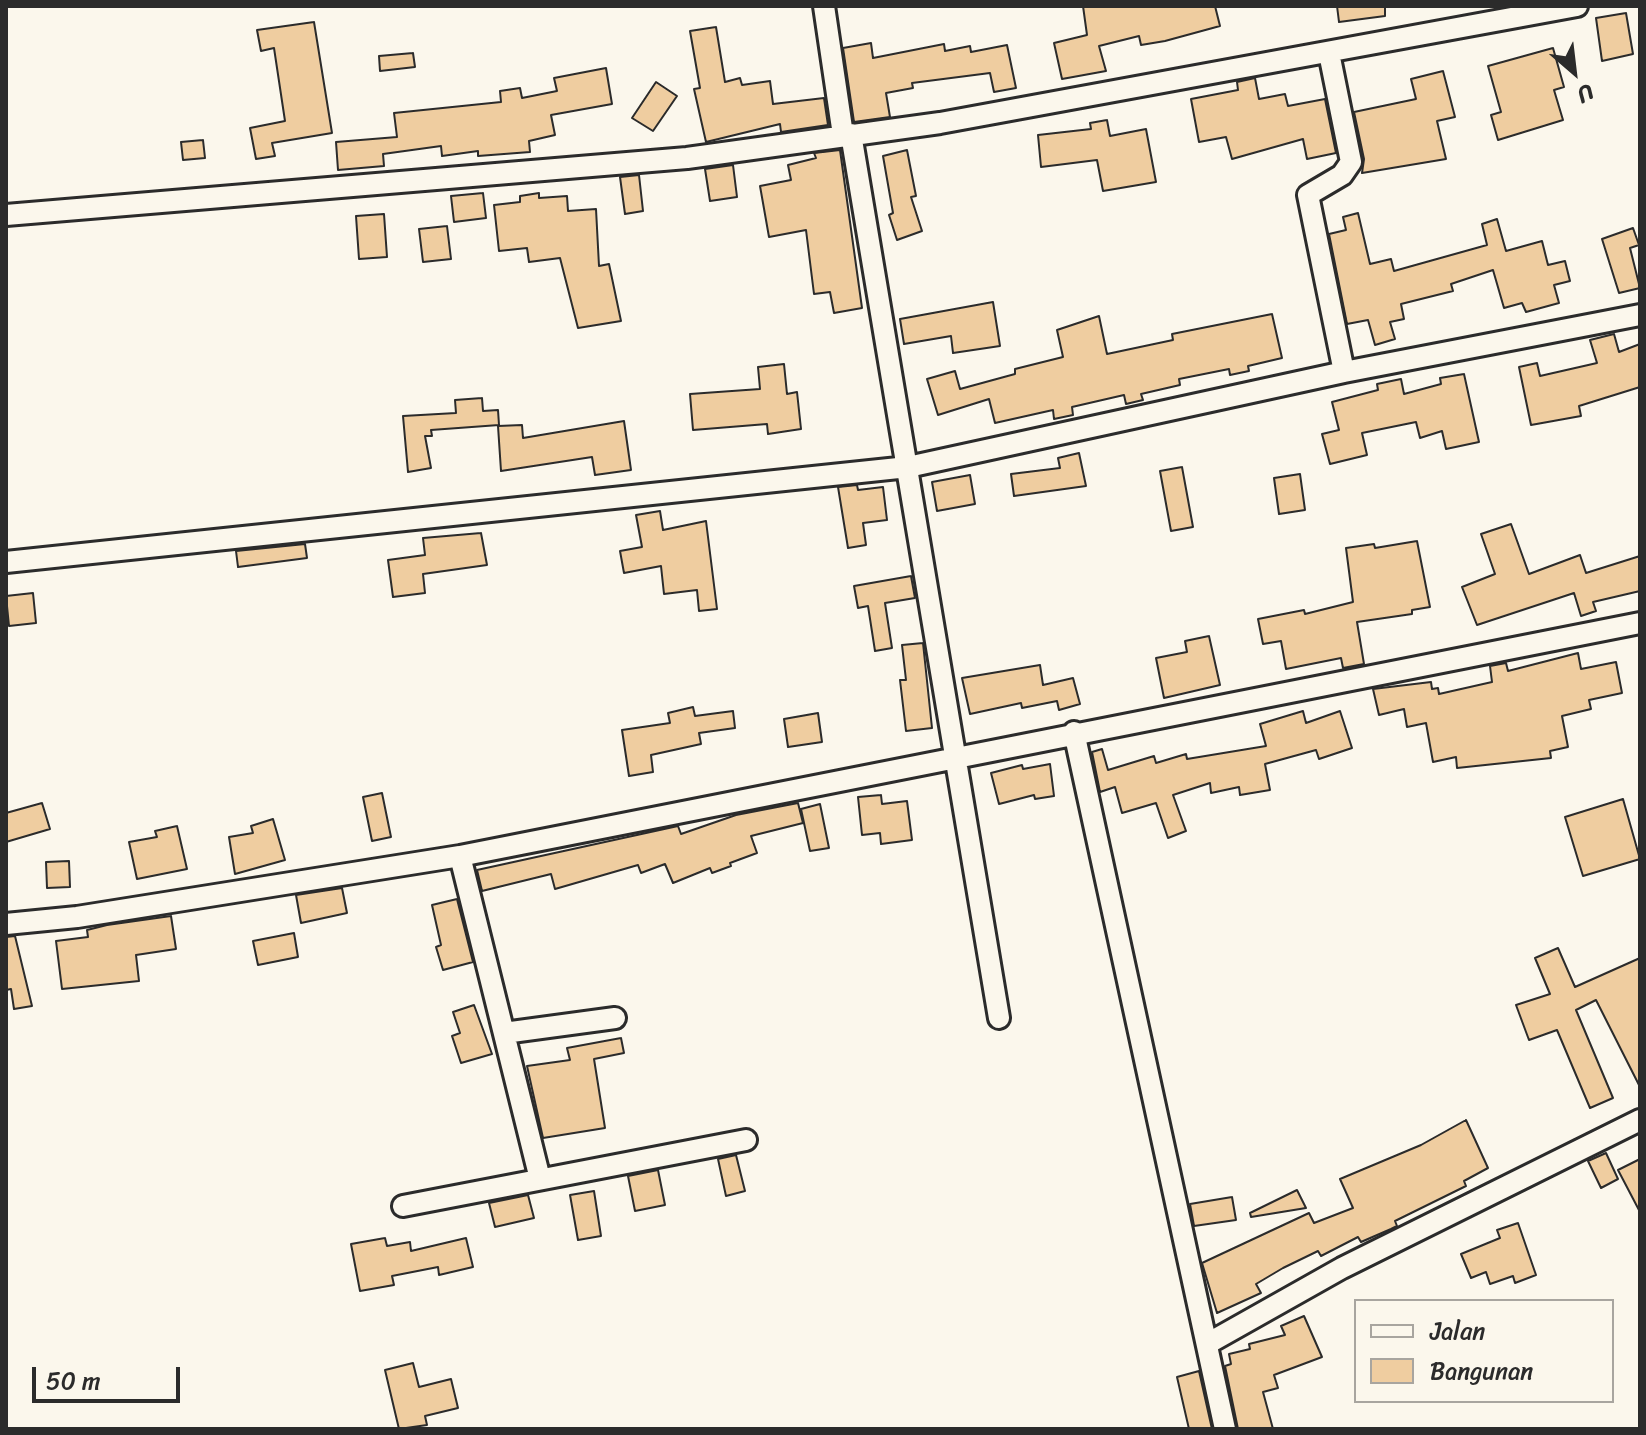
<!DOCTYPE html>
<style>
body{margin:0}
#map{position:relative;width:1646px;height:1435px;overflow:hidden;background:#fbf7ec;font-family:Sriracha,sans-serif}
canvas{display:block}
.frame{position:absolute;inset:0;border:8px solid #2b2b2b;pointer-events:none}
.legend{position:absolute;left:1354px;top:1299px;width:260px;height:104px;box-sizing:border-box;background:#fbf7ec;border:2px solid #a8a59f;margin:0;padding:10px 14px;list-style:none;font-size:24px;color:#2b2b2b}
.legend li{display:flex;align-items:center;gap:16px;height:40px}
.legend b{width:40px;border:2px solid #a8a59f}
.north{position:absolute;left:1534px;top:32px;width:80px;height:80px;-webkit-text-stroke:6px #fbf7ec;paint-order:stroke;rotate:152deg;font-size:22px;font-weight:700;line-height:32px;text-align:center;color:#2b2b2b}
.north::after{content:'';display:block;margin:auto;width:28px;height:36px;background:#2b2b2b;clip-path:polygon(50% 0,100% 100%,50% 72%,0 100%)}
.scale{position:absolute;left:32px;top:1367px;width:148px;height:36px;box-sizing:border-box;border:4px solid #2b2b2b;border-top:0;padding-left:10px;font-size:24px;line-height:28px;white-space:nowrap;color:#2b2b2b;-webkit-text-stroke:6px #fbf7ec;paint-order:stroke}
</style>
<div id="map">
<canvas width="1646" height="1435"></canvas>
<div class="frame"></div>
<ul class="legend">
<li><b style="height:10px;background:#fbf7ec"></b>Jalan</li>
<li><b style="height:22px;background:#efcda0"></b>Bangunan</li>
</ul>
<div class="north">U</div>
<div class="scale">50 m</div>
</div>
<script>
const g = document.querySelector('canvas').getContext('2d');
g.lineJoin = 'round';
function fillPath(path, color) { g.fillStyle = color; g.fill(path, 'evenodd'); }
const toPath = rows => new Path2D(rows.map(r => 'M' + r).join(''));
function strokePath(path, color, width, dash) { g.strokeStyle = color; g.lineWidth = width; g.lineCap = dash ? 'butt' : 'round'; g.setLineDash(dash || []); g.stroke(path); }
const building = toPath([
 [1083,6,1215,6,1220,26,1165,41,1141,45,1139,36,1099,46,1106,71,1062,79,1054,43,1087,35,1083,6],
 [1337,6,1385,6,1385,16,1339,22,1337,6],
 [1626,13,1633,54,1602,61,1596,18,1626,13],
 [314,22,332,133,272,143,275,156,256,159,250,128,285,121,274,48,261,51,257,30,314,22],
 [716,27,725,82,740,78,742,85,770,81,773,104,824,98,828,125,781,132,780,124,706,142,694,89,700,88,690,31,716,27],
 [871,43,873,58,944,44,945,51,970,46,971,52,1007,45,1016,88,994,92,990,73,912,83,913,88,886,93,890,117,854,122,843,48,871,43],
 [1553,48,1564,87,1554,90,1563,120,1498,140,1491,115,1501,112,1488,66,1553,48],
 [413,53,415,67,380,71,379,56,413,53],
 [606,68,612,104,551,115,555,135,529,141,530,152,478,156,478,151,442,156,441,146,383,154,384,166,338,170,336,142,397,137,394,113,501,102,500,91,520,88,522,98,557,91,554,78,606,68],
 [1443,71,1455,117,1437,121,1446,159,1362,173,1364,159,1354,112,1416,99,1411,79,1443,71],
 [1255,78,1259,99,1285,94,1288,106,1325,99,1336,153,1307,159,1303,139,1232,159,1226,137,1199,142,1191,99,1238,90,1237,82,1255,78],
 [656,82,677,96,653,131,632,118,656,82],
 [1107,120,1110,136,1146,129,1156,182,1103,191,1097,160,1041,167,1038,135,1091,129,1090,123,1107,120],
 [203,140,205,158,183,160,181,142,203,140],
 [840,150,862,308,834,313,830,292,814,294,806,230,769,237,760,186,791,180,788,165,816,158,814,153,840,150],
 [907,150,916,196,911,197,922,231,897,240,889,215,893,213,883,156,907,150],
 [733,165,737,197,710,201,705,169,733,165],
 [639,175,643,211,625,214,620,177,639,175],
 [483,193,486,218,454,222,451,196,483,193],
 [539,193,539,198,567,196,568,211,596,209,599,266,609,264,621,321,578,328,560,258,529,262,527,248,499,251,494,205,520,202,520,196,539,193],
 [1358,213,1370,264,1391,259,1394,271,1487,245,1482,224,1497,219,1506,251,1542,241,1548,265,1565,261,1570,281,1554,285,1559,303,1526,312,1522,303,1504,308,1493,270,1451,284,1453,291,1401,304,1404,319,1390,322,1395,339,1375,345,1368,320,1347,324,1329,234,1346,230,1343,217,1358,213],
 [384,214,387,257,359,259,356,216,384,214],
 [447,226,451,259,423,262,419,229,447,226],
 [1633,228,1639,245,1630,248,1640,288,1619,293,1602,239,1633,228],
 [993,302,1000,346,953,353,951,336,904,344,900,319,993,302],
 [1272,314,1282,358,1248,366,1249,371,1230,375,1229,369,1179,379,1180,385,1141,394,1143,400,1126,404,1124,395,1072,407,1073,415,1054,419,1053,410,995,423,989,399,938,415,927,379,955,371,960,389,1015,374,1015,369,1063,357,1057,330,1099,316,1107,354,1173,340,1172,334,1272,314],
 [1614,334,1619,352,1640,344,1640,387,1579,406,1581,416,1531,425,1519,367,1537,363,1540,376,1597,363,1590,340,1614,334],
 [784,364,787,394,797,392,801,429,768,434,767,424,693,430,690,394,760,389,758,367,784,364],
 [1464,374,1479,442,1446,449,1442,431,1420,438,1416,422,1362,433,1367,455,1330,464,1322,434,1339,430,1332,402,1378,390,1377,384,1401,379,1404,394,1441,384,1440,378,1464,374],
 [482,398,483,411,498,410,499,425,431,430,432,436,425,436,431,468,408,472,403,416,456,413,455,400,482,398],
 [624,421,631,470,595,475,592,457,501,471,498,426,522,425,523,438,624,421],
 [1079,453,1086,486,1014,496,1011,474,1060,468,1058,458,1079,453],
 [1182,467,1193,527,1171,531,1160,471,1182,467],
 [1300,474,1305,510,1279,514,1274,478,1300,474],
 [970,475,975,504,937,511,932,482,970,475],
 [857,485,858,490,883,487,887,520,863,523,866,545,848,548,838,487,857,485],
 [660,511,663,530,706,521,717,609,699,611,697,590,664,594,661,566,624,573,620,551,642,547,636,515,660,511],
 [1511,524,1529,574,1580,555,1586,573,1640,556,1640,591,1593,602,1596,611,1581,616,1574,593,1477,625,1462,587,1495,574,1481,534,1511,524],
 [481,533,487,565,423,574,425,593,393,597,388,560,425,555,423,538,481,533],
 [1417,541,1430,607,1412,610,1412,614,1357,622,1364,664,1343,668,1341,658,1286,669,1281,641,1263,644,1258,619,1304,610,1305,614,1353,602,1346,548,1374,544,1375,548,1417,541],
 [305,544,307,558,238,567,236,551,305,544],
 [911,576,915,598,885,603,892,648,875,651,868,606,858,608,854,586,911,576],
 [33,593,36,623,9,626,6,596,33,593],
 [1209,636,1220,685,1164,698,1156,658,1187,652,1185,641,1209,636],
 [923,643,932,728,906,731,900,680,906,680,902,645,923,643],
 [1578,653,1581,669,1616,662,1622,693,1589,700,1591,709,1562,716,1568,747,1550,751,1551,758,1457,768,1456,757,1433,762,1426,723,1407,727,1404,709,1379,715,1373,689,1431,682,1432,689,1438,688,1439,694,1492,682,1490,666,1506,663,1508,671,1578,653],
 [1040,665,1043,685,1073,678,1080,704,1059,710,1057,701,1022,708,1021,703,970,714,962,678,1040,665],
 [693,707,695,716,733,711,735,728,699,733,701,744,651,755,653,772,629,776,622,730,670,723,668,713,693,707],
 [1303,711,1306,723,1340,711,1352,748,1319,759,1316,750,1265,764,1270,790,1240,795,1239,787,1211,793,1210,783,1173,795,1186,831,1168,838,1156,803,1122,813,1115,787,1100,792,1092,752,1102,749,1108,770,1154,756,1156,763,1186,754,1187,759,1266,746,1260,724,1303,711],
 [818,713,822,742,788,747,784,719,818,713],
 [1050,764,1054,796,1035,799,1034,795,999,804,991,773,1022,765,1023,769,1050,764],
 [382,793,391,837,372,841,363,797,382,793],
 [881,795,882,804,907,801,912,840,881,844,880,833,862,835,858,797,881,795],
 [1623,799,1640,859,1583,876,1565,817,1623,799],
 [42,803,50,829,6,842,6,813,42,803],
 [798,803,803,823,751,836,757,853,730,863,731,866,712,873,710,868,673,883,665,864,641,873,638,865,555,889,551,874,482,891,477,870,678,826,681,834,736,815,798,803],
 [820,804,829,848,810,851,801,809,820,804],
 [273,819,285,860,235,874,229,837,253,833,251,826,273,819],
 [177,826,187,869,137,879,129,842,157,837,155,831,177,826],
 [69,861,70,887,47,888,46,862,69,861],
 [342,888,347,913,301,923,296,895,342,888],
 [457,899,473,962,443,970,436,947,441,945,432,905,457,899],
 [171,916,176,949,136,955,139,981,62,989,56,941,88,937,87,930,107,925,171,916],
 [294,933,298,957,258,965,253,941,294,933],
 [15,936,32,1006,14,1009,11,989,6,990,6,937,15,936],
 [1558,948,1575,987,1640,958,1640,1087,1596,1000,1576,1010,1613,1098,1590,1108,1557,1030,1529,1040,1516,1005,1550,994,1535,958,1558,948],
 [474,1005,492,1054,461,1063,452,1036,460,1033,453,1012,474,1005],
 [621,1038,624,1053,594,1059,605,1128,543,1138,527,1066,570,1060,567,1048,621,1038],
 [1466,1120,1488,1168,1464,1181,1466,1186,1395,1221,1397,1226,1391,1229,1361,1242,1358,1237,1321,1256,1318,1251,1283,1268,1256,1284,1261,1293,1217,1313,1202,1263,1309,1213,1314,1223,1353,1208,1340,1179,1421,1145,1466,1120],
 [1606,1153,1618,1179,1601,1188,1588,1161,1606,1153],
 [736,1155,745,1191,726,1196,718,1159,736,1155],
 [1640,1159,1640,1212,1618,1170,1640,1159],
 [658,1170,665,1205,635,1211,628,1176,658,1170],
 [1297,1190,1306,1208,1251,1217,1250,1213,1297,1190],
 [594,1191,601,1236,578,1240,570,1195,594,1191],
 [528,1195,534,1218,495,1227,489,1203,528,1195],
 [1232,1197,1236,1220,1194,1226,1190,1204,1232,1197],
 [1518,1223,1536,1275,1515,1283,1513,1276,1490,1284,1486,1272,1471,1278,1461,1254,1500,1238,1497,1230,1518,1223],
 [385,1238,387,1246,410,1242,411,1251,466,1238,473,1267,439,1275,438,1267,392,1276,394,1285,360,1291,351,1244,385,1238],
 [1304,1316,1322,1357,1274,1375,1278,1388,1263,1392,1273,1429,1238,1429,1225,1366,1231,1364,1229,1354,1250,1349,1249,1344,1285,1335,1281,1326,1304,1316],
 [413,1363,419,1387,451,1379,458,1408,425,1416,427,1425,399,1429,385,1370,413,1363],
 [1199,1371,1212,1429,1189,1429,1177,1377,1199,1371]
]);
fillPath(building, '#efcda0');
strokePath(building, '#2b2b2b', 2);
const street = toPath([
 [824,6,843,135],
 [1329,53,1351,162,1342,175,1308,195,1344,372],
 [851,134,999,1018],
 [6,215,687,158,940,123,1577,6],
 [6,562,908,467,1344,372,1640,315],
 [1074,732,1225,1429],
 [460,856,540,1179],
 [6,924,77,917,460,856,1640,623],
 [504,1033,615,1018],
 [403,1206,746,1140],
 [1207,1344,1342,1268,1640,1120]
]);
strokePath(street, '#2b2b2b', 26);
strokePath(street, '#fbf7ec', 20);
</script>
